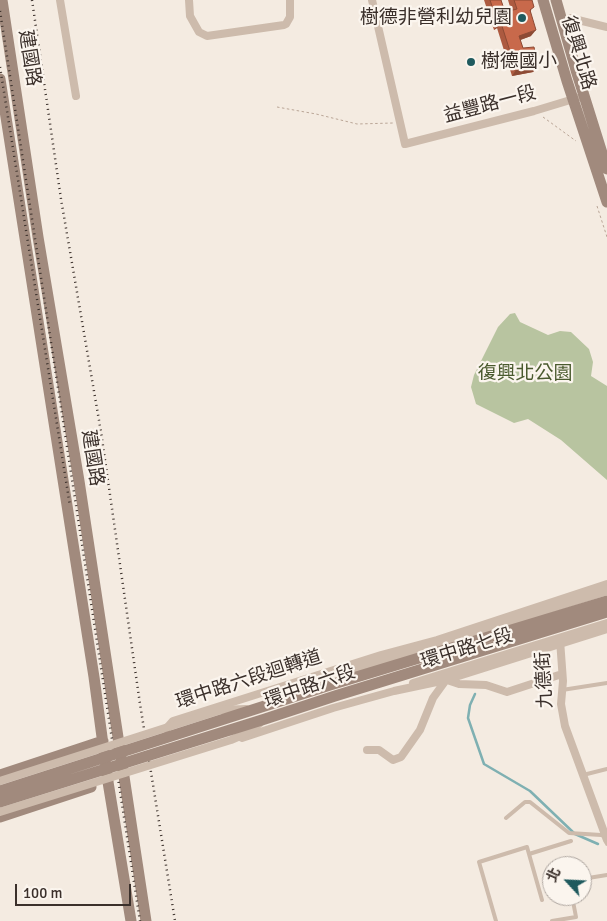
<!DOCTYPE html>
<meta charset="utf-8">
<style>
body{margin:0}
#map{position:relative;width:607px;height:921px;overflow:hidden;background:#f4ebe1;font-family:Signika,"Noto Sans TC",sans-serif}
canvas{display:block}
.north{position:absolute;left:542px;top:856px;width:50px;height:50px;box-sizing:border-box;background:#fbf5ee;border:1px solid #aea6a0;border-radius:50%;rotate:295deg;font-size:14px;font-weight:700;line-height:20px;text-align:center;color:#3b302b}
.north::after{content:'';display:block;margin:auto;width:18px;height:22px;background:#1f5a5e;clip-path:polygon(50% 0,100% 100%,50% 72%,0 100%)}
.scale{position:absolute;left:15px;top:884px;width:116px;height:22px;box-sizing:border-box;border:2px solid #3b302b;border-top:0;padding-left:6px;font-size:15px;line-height:18px;white-space:nowrap;color:#3b302b;-webkit-text-stroke:4px #fbf5ee;paint-order:stroke}
</style>
<div id="map">
<canvas width="607" height="921"></canvas>
<div class="north">北</div>
<div class="scale">100 m</div>
</div>
<script>
const g = document.querySelector('canvas').getContext('2d');
g.lineJoin = 'round';
function fillPath(path, color) { g.fillStyle = color; g.fill(path, 'evenodd'); }
const toPath = rows => new Path2D(rows.map(r => 'M' + r).join(''));
function strokePath(path, color, width, dash) { g.strokeStyle = color; g.lineWidth = width; g.lineCap = dash ? 'butt' : 'round'; g.setLineDash(dash || []); g.stroke(path); }
function write(font, color, halo, rows, align = 'center') {
  g.font = font + ' Signika,"Noto Sans TC",sans-serif'; g.lineWidth = 4.5; g.setLineDash([]); g.textBaseline = 'middle'; g.strokeStyle = halo; g.fillStyle = color; for (const [text, x, y, turn = 0] of rows) {
    g.save(); g.translate(x, y); g.rotate((+turn || 0) * Math.PI / 180); g.textAlign = isNaN(turn) ? turn : align; if (halo) g.strokeText(text, 0, 0); g.fillText(text, 0, 0); g.restore();
  }
}
fillPath(toPath([
 [515,313,520,322,548,335,560,331,571,332,589,349,593,362,591,376,607,386,607,480,561,440,528,419,514,423,476,404,471,387,474,375,498,327,510,314]
]), '#b8c4a0');
strokePath(toPath([
 [475,694,470,705,468,718,484,764,530,791,575,834,598,844]
]), '#7fb0b2', 2.5);
strokePath(toPath([
 [277,107,316,114,357,124,393,123],
 [543,117,576,141],
 [597,206,607,237]
]), '#b9a596', 1, [2.5, 2.5]);
strokePath(toPath([
 [562,690,607,683],
 [583,775,607,769],
 [506,818,525,802,530,802,569,833,601,835,606,837,607,844],
 [529,854,571,841],
 [582,879,607,875],
 [496,921,479,862,527,847,542,900],
 [552,921,576,917,572,896]
]), '#cdbbac', 4);
strokePath(toPath([
 [60,0,76,96],
 [189,0,190,16,199,32,207,36,284,25,286,24,290,17,290,0],
 [372,0,405,144,534,111,577,98],
 [570,18,607,27],
 [560,640,563,681,561,704,565,726,607,840],
 [348,676,355,671,607,591],
 [447,680,459,684,486,685,507,692,562,674],
 [413,683,607,623],
 [166,729,173,721,381,655,437,640,607,584],
 [242,738,333,708,394,691,446,680,607,629],
 [367,750,379,750,393,760,401,757,420,730,433,698,446,680,445,678]
]), '#cdbbac', 8);
strokePath(toPath([
 [2,0,38,237,79,481,146,921],
 [543,0,567,81,607,202],
 [556,0,576,70,607,169],
 [0,79,94,677,108,782,131,921],
 [0,775,103,741],
 [0,817,91,787]
]), '#a18a7d', 11);
strokePath(toPath([
 [32,0,61,199,101,432,140,704,175,921],
 [0,11,140,921],
 [0,67,70,506]
]), '#3b302b', 2.5, [1, 4]);
strokePath(toPath([
 [0,781,221,710,246,709],
 [0,812,231,740,247,733,260,723]
]), '#cdbbac', 8);
strokePath(toPath([
 [0,791,330,685,607,601],
 [0,802,265,719,335,696,607,612]
]), '#a18a7d', 11);
fillPath(toPath([
 [484,0,501,0,505,12,511,10,508,0,532,0,531,11,531,36,520,40,523,48,538,66,533,72,512,76,497,28,494,30]
]), '#ac5a40');
fillPath(toPath([
 [501,23,497,28,494,30,498,24],
 [536,30,531,36,515,42,519,36],
 [538,66,533,72,512,76,516,70]
]), '#8c4a34');
const building = toPath([
 [490,0,501,0,505,12,517,9,514,0,532,0,534,7,530,10,536,30,519,36,523,48,534,47,538,66,516,70,501,23,498,24,490,0]
]);
fillPath(building, '#c8694b');
strokePath(building, '#8c4a34', 1);
for (const [x, y, r, color] of [
 [522,18,5,"#1f5a5e"],
 [471,62,5,"#1f5a5e"]
]) { const dot = new Path2D(); dot.arc(x, y, r, 0, 2 * Math.PI); g.fillStyle = color; g.fill(dot); strokePath(dot, '#fbf5ee', 2); }
write('19px', '#3b302b', '#fbf5ee', [
 ["樹德非營利幼兒園",512,18],
 ["樹德國小",481,62,"left"]
], 'right');
write('19px', '#3b302b', '#fbf5ee', [
 ["復興北路",578,53,73],
 ["建國路",29,58,81],
 ["益豐路一段",490,105,-15],
 ["建國路",92,458,81],
 ["環中路七段",467,649,-17],
 ["環中路六段迴轉道",249,680,-18],
 ["九德街",545,680,-93],
 ["環中路六段",310,687,-19]
]);
write('19px', '#4a5a2e', '#fbf5ee', [
 ["復興北公園",525,374]
]);
</script>
